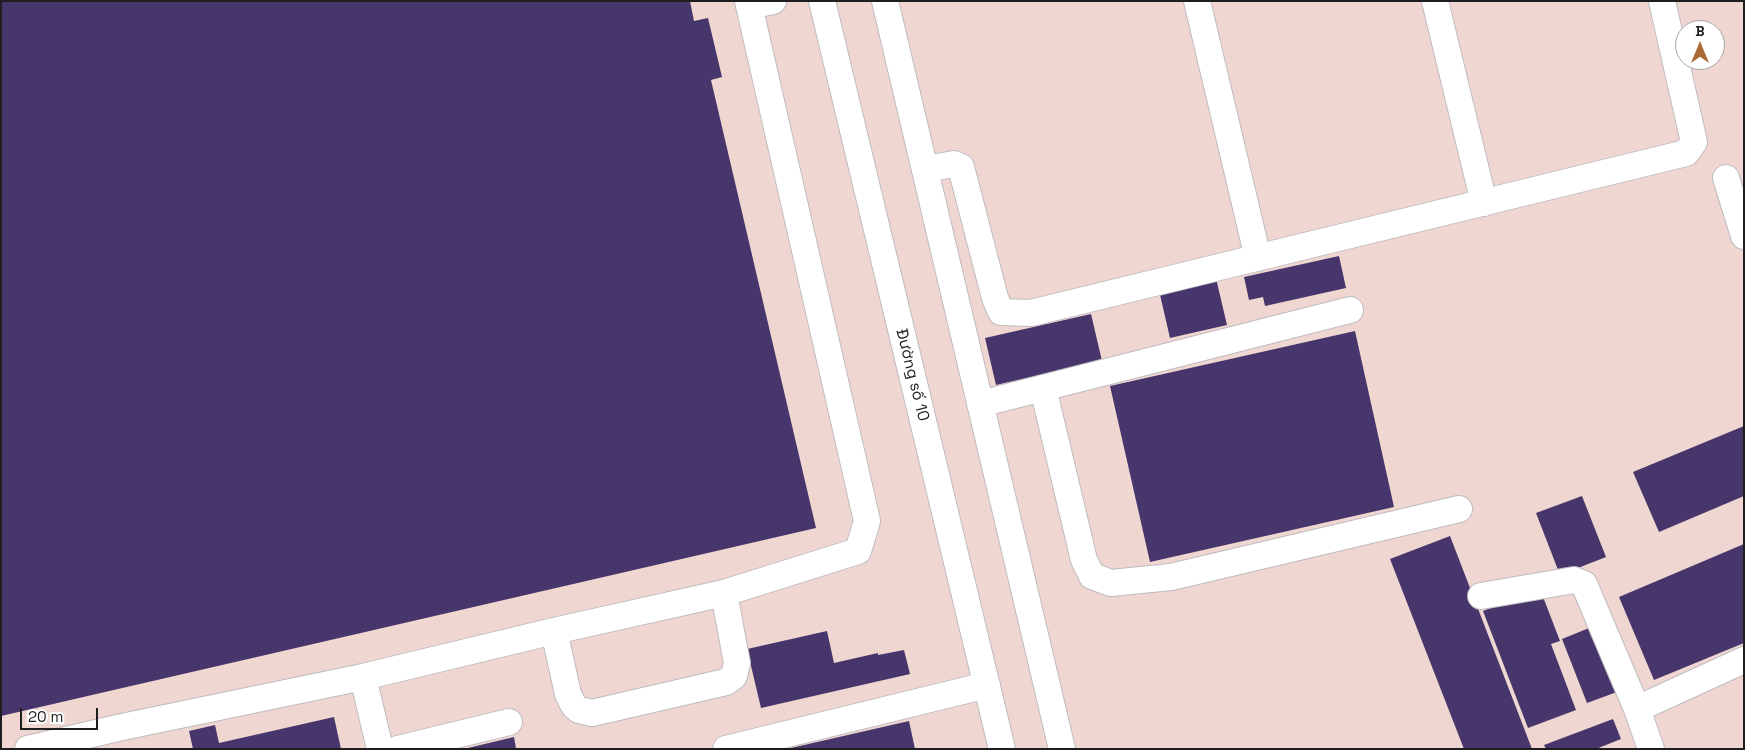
<!DOCTYPE html>
<meta charset="utf-8">
<style>
body{margin:0}
#map{position:relative;width:1745px;height:750px;overflow:hidden;background:#e9e5ea;font-family:"Space Grotesk",sans-serif}
canvas{display:block}
.frame{position:absolute;inset:0;border:2px solid #1e1d1f;pointer-events:none}
.north{position:absolute;left:1675px;top:20px;width:50px;height:50px;box-sizing:border-box;background:#fff;border:1px solid #a5a5a5;border-radius:50%;rotate:0deg;font-size:14px;font-weight:700;line-height:20px;text-align:center;color:#1e1d1f}
.north::after{content:'';display:block;margin:auto;width:18px;height:22px;background:#ab6a34;clip-path:polygon(50% 0,100% 100%,50% 72%,0 100%)}
.scale{position:absolute;left:20px;top:708px;width:78px;height:22px;box-sizing:border-box;border:2px solid #1e1d1f;border-top:0;padding-left:6px;font-size:15px;line-height:18px;white-space:nowrap;color:#1e1d1f;-webkit-text-stroke:4px #fff;paint-order:stroke}
</style>
<div id="map">
<canvas width="1745" height="750"></canvas>
<div class="frame"></div>
<div class="north">B</div>
<div class="scale">20 m</div>
</div>
<script>
const g = document.querySelector('canvas').getContext('2d');
g.lineJoin = 'round';
function fillPath(path, color) { g.fillStyle = color; g.fill(path, 'evenodd'); }
const toPath = rows => new Path2D(rows.map(r => 'M' + r).join(''));
function strokePath(path, color, width, dash) { g.strokeStyle = color; g.lineWidth = width; g.lineCap = dash ? 'butt' : 'round'; g.setLineDash(dash || []); g.stroke(path); }
function write(font, color, halo, rows, align = 'center') {
  g.font = font + ' "Space Grotesk",sans-serif'; g.lineWidth = 5; g.setLineDash([]); g.textBaseline = 'middle'; g.strokeStyle = halo; g.fillStyle = color; for (const [text, x, y, turn = 0] of rows) {
    g.save(); g.translate(x, y); g.rotate((+turn || 0) * Math.PI / 180); g.textAlign = isNaN(turn) ? turn : align; if (halo) g.strokeText(text, 0, 0); g.fillText(text, 0, 0); g.restore();
  }
}
fillPath(toPath([
 [1,1,1744,1,1744,749,1,749],
 [1685,30,1715,30,1715,60,1685,60]
]), '#f0d6d1');
fillPath(toPath([
 [1,1,690,1,694,21,708,18,722,77,711,80,816,528,1,716],
 [1339,256,1346,288,1265,306,1263,297,1249,300,1244,277],
 [1215,274,1227,325,1170,338,1158,286],
 [1091,314,1102,361,996,385,985,338],
 [1355,331,1394,507,1150,562,1110,386],
 [1744,426,1744,496,1659,532,1633,472],
 [1582,496,1606,557,1560,575,1536,513],
 [1450,536,1532,749,1464,749,1390,559],
 [1744,544,1744,643,1654,680,1619,597],
 [1540,589,1560,641,1551,644,1576,710,1528,728,1483,611],
 [1594,626,1625,689,1587,703,1562,639],
 [827,631,834,663,878,653,878,655,904,650,910,674,761,708,747,649],
 [334,717,341,749,193,749,189,731,215,725,219,743],
 [1613,719,1621,739,1596,749,1546,749,1544,745],
 [909,721,915,749,791,749,791,748],
 [514,737,516,749,468,749,468,748]
]), '#47366b');
const minor = toPath([
 [822,1,1002,749],
 [885,1,1062,749],
 [1197,1,1258,258],
 [1435,1,1484,203],
 [749,6,773,1],
 [925,169,954,164,961,167,995,298,1001,312,1031,313,1686,153,1694,142,1662,1],
 [1726,178,1744,236],
 [1043,388,1084,560,1092,576,1111,583,1171,577,1459,509],
 [980,404,1350,310],
 [1481,596,1574,580,1584,584,1637,709,1744,660],
 [554,631,568,694,574,706,579,710,592,713,726,682,734,676,737,663,724,593],
 [363,677,380,749],
 [1637,709,1651,749],
 [28,749,122,727,363,677,554,631,724,593,858,551,867,521,748,1],
 [398,749,509,722],
 [726,749,987,685]
]);
strokePath(minor, '#bfbbc0', 28);
strokePath(minor, '#fff', 26);
write('16px', '#1e1d1f', '#fff', [
 ["Đường số 10",912,375,76]
]);
</script>
